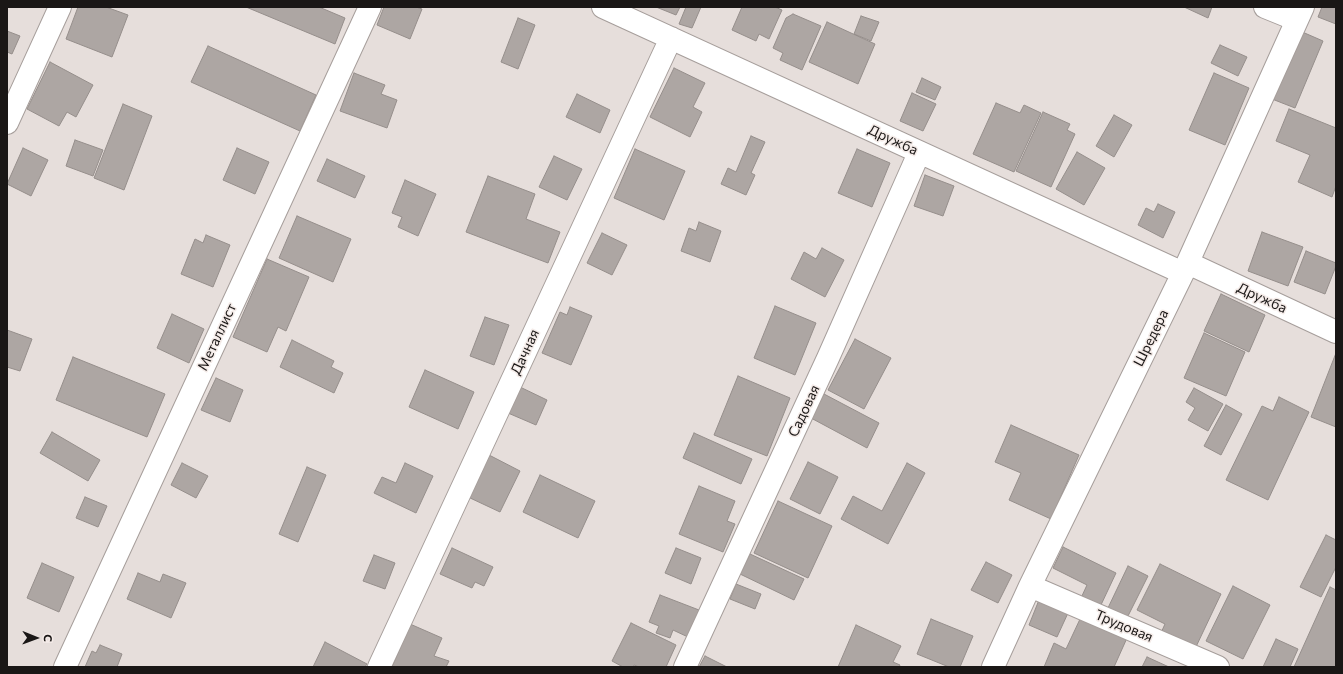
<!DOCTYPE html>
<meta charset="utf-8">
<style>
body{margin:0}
#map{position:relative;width:1343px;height:674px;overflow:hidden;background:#e6dedb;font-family:Commissioner,sans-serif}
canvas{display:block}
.frame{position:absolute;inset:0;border:8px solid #1a1716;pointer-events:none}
.north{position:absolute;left:16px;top:618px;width:40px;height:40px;-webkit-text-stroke:3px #f4ebe8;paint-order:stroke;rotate:91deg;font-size:11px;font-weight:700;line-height:16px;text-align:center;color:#1a1716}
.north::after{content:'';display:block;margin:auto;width:14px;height:18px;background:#1a1716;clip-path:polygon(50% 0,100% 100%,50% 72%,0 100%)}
</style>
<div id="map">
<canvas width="1343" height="674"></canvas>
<div class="frame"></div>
<div class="north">С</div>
</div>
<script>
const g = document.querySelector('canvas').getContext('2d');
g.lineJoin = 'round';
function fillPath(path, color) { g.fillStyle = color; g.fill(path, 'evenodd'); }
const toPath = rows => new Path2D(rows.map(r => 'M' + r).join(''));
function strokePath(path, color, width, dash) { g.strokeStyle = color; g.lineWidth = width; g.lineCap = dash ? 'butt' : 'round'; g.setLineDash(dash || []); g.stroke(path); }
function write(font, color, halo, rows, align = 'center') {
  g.font = font + ' Commissioner,sans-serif'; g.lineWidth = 3; g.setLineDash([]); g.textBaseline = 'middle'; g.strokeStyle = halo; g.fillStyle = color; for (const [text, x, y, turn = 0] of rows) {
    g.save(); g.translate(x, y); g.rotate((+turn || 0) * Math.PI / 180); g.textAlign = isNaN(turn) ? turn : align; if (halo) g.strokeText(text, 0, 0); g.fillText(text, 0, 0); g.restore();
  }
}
const building = toPath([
 [78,7,106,7,128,15,112,57,66,39,78,7],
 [246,7,319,7,345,18,335,44,246,7],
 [384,7,416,7,422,9,410,39,377,25,384,7],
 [656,7,680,7,676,15,656,7],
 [686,7,701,7,692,28,679,24,686,7],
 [742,7,775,7,782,10,769,39,759,34,756,41,732,30,742,7],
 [1184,7,1212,7,1208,18,1184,7],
 [1322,7,1336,7,1336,24,1318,17,1322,7],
 [793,14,821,26,802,70,780,60,783,53,773,48,786,18,793,14],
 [861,16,879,22,871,41,854,34,861,16],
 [518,18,535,25,518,69,501,62,518,18],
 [827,22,875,44,858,84,809,62,827,22],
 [7,31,20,36,12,54,7,52,7,31],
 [1300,31,1323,41,1295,108,1272,99,1300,31],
 [1220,45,1247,57,1238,76,1211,63,1220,45],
 [208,46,316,95,300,131,191,82,208,46],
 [50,62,93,85,76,117,67,112,59,126,27,109,50,62],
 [674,68,705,83,693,107,702,112,690,137,650,117,674,68],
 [354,73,385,85,381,94,397,100,387,128,340,111,354,73],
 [1214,73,1249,88,1225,145,1189,130,1214,73],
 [922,78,941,87,935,100,916,92,922,78],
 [912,93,936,104,923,131,900,121,912,93],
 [577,94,610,110,600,133,566,117,577,94],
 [996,103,1020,113,1024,105,1041,113,1014,172,973,154,996,103],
 [123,104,152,116,124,190,94,178,123,104],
 [1289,109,1336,128,1336,186,1332,197,1298,182,1310,155,1276,141,1289,109],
 [1043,112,1070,124,1067,130,1075,134,1051,187,1016,171,1043,112],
 [1114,115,1132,125,1114,157,1096,146,1114,115],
 [751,136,765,142,751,173,755,175,746,195,721,184,728,168,736,172,751,136],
 [75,140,103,150,93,176,66,166,75,140],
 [23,148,48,160,31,196,7,184,23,148],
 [237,148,269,162,255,194,223,180,237,148],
 [635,149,685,171,664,220,614,198,635,149],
 [857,149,890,163,872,207,838,193,857,149],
 [1077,152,1105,168,1084,205,1056,189,1077,152],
 [554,156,582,169,567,200,539,187,554,156],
 [327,159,365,176,355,198,317,181,327,159],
 [925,175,954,186,943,216,914,206,925,175],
 [488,176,535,194,526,219,560,232,548,263,466,232,488,176],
 [405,180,436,194,418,236,398,227,402,217,392,213,405,180],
 [1158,204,1175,212,1163,238,1138,225,1146,208,1154,212,1158,204],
 [297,216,351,239,333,282,279,258,297,216],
 [699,222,721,231,710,262,681,251,689,228,696,231,699,222],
 [1262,232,1303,247,1288,286,1248,271,1262,232],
 [602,233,627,245,612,275,587,263,602,233],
 [206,235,230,245,213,287,181,274,195,239,203,243,206,235],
 [822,248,844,260,825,297,791,279,804,252,816,259,822,248],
 [1306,251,1336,263,1336,266,1325,294,1294,282,1306,251],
 [267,259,309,277,286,331,278,327,267,352,233,337,267,259],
 [1221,294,1265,315,1249,352,1204,331,1221,294],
 [775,306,816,323,795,375,754,358,775,306],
 [570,307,592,316,571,365,542,353,560,312,567,315,570,307],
 [172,314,204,329,189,363,157,348,172,314],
 [485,317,509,325,494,365,470,356,485,317],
 [7,330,32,339,20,371,7,367,7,330],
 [1204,333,1245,352,1226,396,1184,378,1204,333],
 [855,339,891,358,864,409,828,390,855,339],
 [292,340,334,361,331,367,343,373,334,393,280,367,292,340],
 [1336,353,1336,427,1311,417,1336,353],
 [73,357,165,394,147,437,56,400,73,357],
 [425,370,474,392,458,429,409,407,425,370],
 [738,376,790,398,767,456,714,435,738,376],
 [216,378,243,390,230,422,201,410,216,378],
 [520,387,547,400,536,425,508,413,520,387],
 [1194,388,1223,404,1208,431,1188,420,1195,408,1186,402,1194,388],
 [824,394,879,423,867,448,811,418,824,394],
 [1279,397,1309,412,1268,500,1226,480,1262,406,1273,411,1279,397],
 [1226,405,1242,414,1221,455,1204,446,1226,405],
 [1011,425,1079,455,1051,519,1009,500,1021,473,995,462,1011,425],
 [52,432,100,460,88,481,40,453,52,432],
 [694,433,752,459,741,484,683,458,694,433],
 [489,455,520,471,500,512,468,497,489,455],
 [808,462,838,477,820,514,790,499,808,462],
 [182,463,208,476,196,498,171,485,182,463],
 [405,463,433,476,416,513,374,493,382,477,396,483,405,463],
 [907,463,925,473,888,544,841,519,853,496,882,511,907,463],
 [307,467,326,475,298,542,279,534,307,467],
 [540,475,595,501,578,538,523,512,540,475],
 [699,486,735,501,727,521,735,524,723,552,679,534,699,486],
 [85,497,107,506,98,527,76,518,85,497],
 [778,501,832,526,808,578,754,553,778,501],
 [1326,535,1336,540,1336,567,1321,597,1300,587,1326,535],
 [1063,547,1116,573,1100,607,1081,598,1087,585,1053,568,1063,547],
 [452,548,493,567,484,586,475,582,472,588,440,574,452,548],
 [676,548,701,558,691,584,665,573,676,548],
 [750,554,804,579,794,600,740,574,750,554],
 [374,555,395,563,385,589,363,581,374,555],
 [986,562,1012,575,998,603,971,590,986,562],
 [42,563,74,577,59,612,27,598,42,563],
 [1160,564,1221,594,1194,651,1160,635,1165,624,1137,610,1160,564],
 [1128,566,1148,576,1126,620,1107,610,1128,566],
 [138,573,160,582,163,574,186,583,171,618,127,599,138,573],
 [736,584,761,594,755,609,730,599,736,584],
 [1233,586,1270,605,1243,659,1206,641,1233,586],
 [1330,587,1336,590,1336,667,1294,667,1330,587],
 [660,595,699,610,688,637,673,630,670,638,656,633,659,626,649,622,660,595],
 [1039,600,1068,613,1057,637,1029,625,1039,600],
 [1081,617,1127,638,1114,667,1044,667,1054,643,1066,649,1081,617],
 [931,619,973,636,960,667,949,667,917,654,931,619],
 [631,623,676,645,666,667,639,667,634,665,633,667,623,667,612,661,631,623],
 [410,624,442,638,434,656,449,661,446,667,392,667,410,624],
 [856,625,901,646,893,662,900,665,899,667,838,667,856,625],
 [1276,639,1298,649,1290,667,1263,667,1276,639],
 [325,642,367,664,365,667,313,667,325,642],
 [100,645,122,654,117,667,85,667,92,651,96,653,100,645],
 [705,656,727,667,699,667,705,656],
 [1147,657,1169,667,1142,667,1147,657]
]);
fillPath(building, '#ada6a3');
strokePath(building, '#958e8b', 1);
const minor = toPath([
 [603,7,1183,273],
 [1265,7,1297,20],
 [7,123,60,7],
 [1188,263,1336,332],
 [1030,586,1218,667],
 [65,667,370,7],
 [379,667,671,38],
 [685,667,828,358,919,153],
 [993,667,1030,586,1183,273,1303,7]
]);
strokePath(minor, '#a69e9b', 24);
strokePath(minor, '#fff', 22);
write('14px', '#1a1716', '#f4ebe8', [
 ["Дружба",893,140,25],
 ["Дружба",1262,298,25],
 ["Металлист",217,337,-65],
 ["Шредера",1151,338,-64],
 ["Дачная",525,352,-65],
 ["Садовая",804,411,-65],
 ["Трудовая",1124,626,23]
]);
</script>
